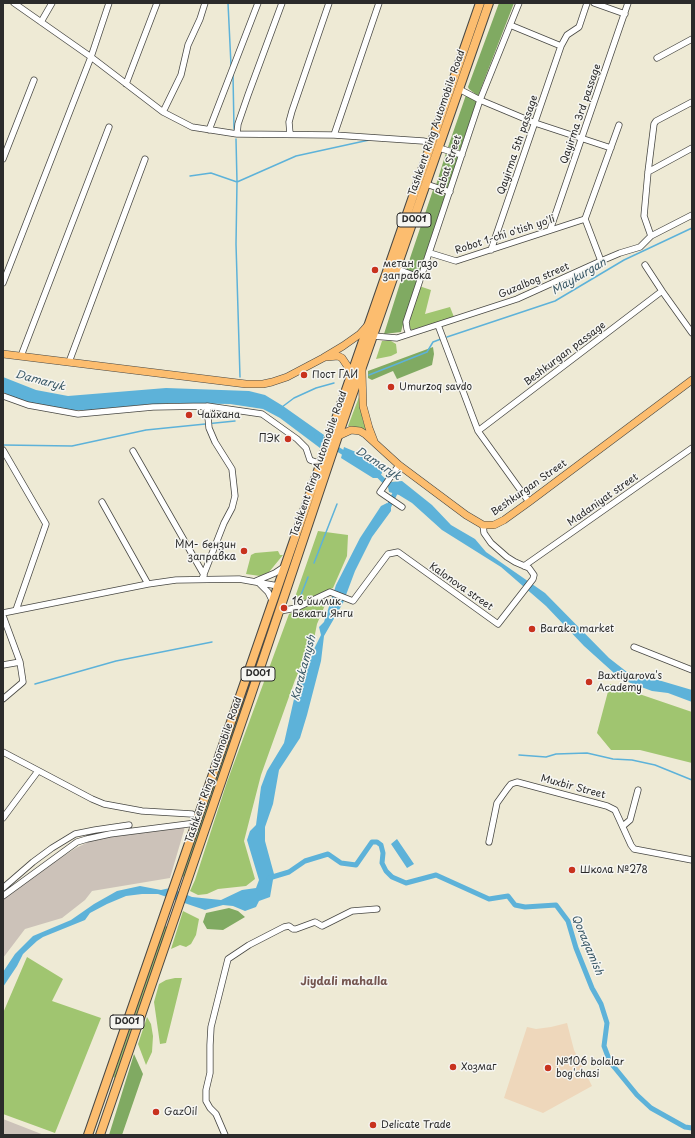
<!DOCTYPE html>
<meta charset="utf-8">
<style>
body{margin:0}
#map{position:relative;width:695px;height:1138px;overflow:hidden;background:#eeead5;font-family:"Playpen Sans",sans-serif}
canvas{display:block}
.frame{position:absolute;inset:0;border:4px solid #2b2b2b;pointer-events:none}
</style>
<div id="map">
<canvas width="695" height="1138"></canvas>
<div class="frame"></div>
</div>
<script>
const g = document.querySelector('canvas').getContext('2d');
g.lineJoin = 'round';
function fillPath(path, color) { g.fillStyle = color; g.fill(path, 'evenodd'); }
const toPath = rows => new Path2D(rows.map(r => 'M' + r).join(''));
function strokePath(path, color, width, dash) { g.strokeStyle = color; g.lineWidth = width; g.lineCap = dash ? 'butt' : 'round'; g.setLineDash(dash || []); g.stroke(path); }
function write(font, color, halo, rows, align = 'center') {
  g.font = font + ' "Playpen Sans",sans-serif'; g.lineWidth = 3; g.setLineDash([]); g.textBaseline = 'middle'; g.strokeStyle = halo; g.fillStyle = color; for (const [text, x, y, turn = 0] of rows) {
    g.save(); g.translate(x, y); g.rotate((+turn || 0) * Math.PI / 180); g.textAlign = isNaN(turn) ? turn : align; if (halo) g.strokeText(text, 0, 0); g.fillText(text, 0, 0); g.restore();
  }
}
fillPath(toPath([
 [567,1023,574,1050,592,1086,543,1113,504,1098,527,1027,536,1029,551,1027]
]), '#eed7bb');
fillPath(toPath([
 [185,827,170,878,92,891,85,900,62,918,25,929,3,958,3,895,76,848,94,839],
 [3,1119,44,1135,3,1135]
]), '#ccc2b9');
fillPath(toPath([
 [419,286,431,290,425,314,450,307,454,317,411,330,409,324],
 [382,341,391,341,396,344,397,353,391,356,376,359],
 [359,397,363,421,367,431,361,428,348,426],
 [318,531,348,535,347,556,333,588,297,603,294,600],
 [278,551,280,555,283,555,269,572,260,576,246,574,251,555,255,553],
 [328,598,317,624,314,639,295,680,261,775,244,841,255,879,246,886,218,889,207,894,198,895,190,891,195,880,227,782,289,614],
 [610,684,692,712,692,763,640,750,611,750,597,733],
 [241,701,244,702,185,877,182,876],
 [183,911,199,919,196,935,191,944,186,947,180,945,171,949],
 [165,926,168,927,116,1078,113,1077],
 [27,957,63,979,52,1001,101,1018,55,1133,3,1114,3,1013],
 [175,978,182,978,166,1043,160,1044,154,1002,159,984,166,980],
 [147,1017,151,1024,153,1036,152,1052,146,1065,138,1044]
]), '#a0c570');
fillPath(toPath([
 [499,3,514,3,478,96,469,89,468,87],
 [466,95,477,102,460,150,448,147],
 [446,153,459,157,449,189,436,185],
 [433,190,446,195,419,275,406,270],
 [406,275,416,278,417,280,402,328,401,332,384,334,402,277],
 [433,347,434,354,432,365,397,379,393,371,372,380,368,378,368,371],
 [229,908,238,911,245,917,223,930,207,929,203,922,206,913],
 [134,1054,143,1074,122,1135,109,1135]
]), '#80aa62');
fillPath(toPath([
 [3,377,36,390,68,396,166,388,249,391,265,395,283,406,324,435,320,448,280,418,263,409,230,404,173,403,142,405,92,410,65,410,28,403,12,397,3,392],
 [344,447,370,458,381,466,382,473,379,478,373,478,341,458],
 [402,481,432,505,451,525,475,539,486,552,545,593,609,658,627,672,648,677,692,690,692,702,668,693,652,691,628,682,614,673,584,646,546,606,501,567,442,530,412,503,399,495,389,492,388,487,391,482],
 [387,503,391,506,391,511,372,537,355,571,343,603,324,636,321,661,307,715,300,738,279,770,273,804,265,827,265,841,274,874,270,897,259,901,256,907,245,911,233,906,223,905,205,910,158,894,142,894,126,896,107,904,90,913,85,920,43,937,37,941,23,954,17,966,3,987,3,972,15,954,33,936,71,920,94,904,117,891,140,886,161,890,170,888,192,897,221,900,242,890,256,888,259,880,247,840,250,831,256,825,261,787,267,771,284,743,294,699,301,676,305,675,309,659,321,635,319,627,324,622,336,585,360,538,381,506],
 [397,839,414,864,407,868,391,844]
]), '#5db2d9');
strokePath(toPath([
 [228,3,231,65],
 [233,75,234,129],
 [236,139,237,182,236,244,240,377],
 [190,176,211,173,237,182,296,156,369,140],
 [447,337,555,301,624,260,692,228],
 [369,375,427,352,433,342,441,339],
 [282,407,294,398,316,388,334,383],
 [3,445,72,446,146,430,235,421],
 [314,563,337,504],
 [299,600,308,577],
 [35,684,116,661,212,642],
 [519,755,546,757,556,754,587,753,613,759,632,760,655,765,692,780]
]), '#5db2d9', 1.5);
strokePath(toPath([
 [317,436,347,455],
 [376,473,386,483,395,487],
 [387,510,397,489],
 [269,878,289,872,305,861,328,854,341,863,356,865,372,842,377,842,381,845,383,853,382,863,386,871,392,877,406,883,436,875,489,899,508,896,515,905,525,907,556,905,568,921,576,948,592,988,601,1004,607,1023,604,1046,610,1062,637,1095,651,1108,685,1127,692,1128]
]), '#5db2d9', 5);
const minor = toPath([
 [14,3,91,57,163,112],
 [205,3,200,19,188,45,181,75,163,112,192,127,237,134,334,135,423,141,432,143],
 [594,3,625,14],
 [41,22,52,3],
 [510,25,561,46],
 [657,58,692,39],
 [126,84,157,3],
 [459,89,480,100,535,123,611,148],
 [209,130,258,3],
 [237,134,238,124,248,95,282,3],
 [290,134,289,122,292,111,329,3],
 [334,135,379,3],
 [439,148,462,155],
 [3,159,34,80],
 [648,172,692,148],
 [426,184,450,192],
 [550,230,628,3],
 [651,236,644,216,648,172,654,124,656,121,692,102],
 [491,250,561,46,567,35,579,27,587,3],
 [430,253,456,261,585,219],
 [601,261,585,219,619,125],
 [645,265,662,291,692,333],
 [397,269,421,278],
 [3,283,91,57,109,3],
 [438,325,478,431,529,502],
 [409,334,407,329,406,322,480,100,519,3],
 [373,336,397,338,517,299,601,261,620,253,640,247,651,236,692,215],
 [21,356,109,127],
 [69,362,145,159],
 [3,396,28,405,78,414,153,407,207,406,262,414,297,439,306,448,310,460,321,464],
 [478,431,662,291],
 [3,450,46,524,16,610],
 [133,451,204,575],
 [399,465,380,492,402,507],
 [102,502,148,584],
 [524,566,692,448],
 [202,579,224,523,232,508,235,496,232,469,215,442,209,428,207,406],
 [256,581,275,573,284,567],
 [258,582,268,592,273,602],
 [280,611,296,608,330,592,353,601,388,554,398,552,498,624,533,579,534,575,529,568,515,562,507,557,491,543,484,533,483,525],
 [3,613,148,584,176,580,239,579,278,586],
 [3,616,20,662,3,665],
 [634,647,692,670],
 [3,699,23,682,20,662],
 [3,752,92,799,104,804,142,811,192,814],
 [3,818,38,771],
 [623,826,630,820,638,790],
 [489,842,497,803,507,789,511,784,517,782,607,806,615,810,631,845,634,849,692,860],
 [3,888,33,862,52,848,75,834,95,830,129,825],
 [3,896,77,842,87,839,110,834,196,823],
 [225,1135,216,1114,210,1108,206,1101,206,1090,210,1073,210,1045,211,1027,228,959,249,945,284,927,289,926,293,929,296,929,315,922,322,926,352,911,377,909]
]);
const major = toPath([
 [3,354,246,384,263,384,272,382,287,377,323,358,343,346,360,334,368,325],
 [327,357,338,356,342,358,348,367,350,378],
 [362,370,363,406,369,428,374,441],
 [338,436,351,430,360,431,365,434,399,465,466,515,483,525,494,525,504,520,529,502,692,380]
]);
const highway = toPath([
 [88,1135,480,3],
 [100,1135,251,695,338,436,489,3]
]);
strokePath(minor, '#484844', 7);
strokePath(major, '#484844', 8);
strokePath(highway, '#484844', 10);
strokePath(minor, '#fff', 5.5);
strokePath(major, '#fcbd6f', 7);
strokePath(highway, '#fcbd6f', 8);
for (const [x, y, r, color] of [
 [375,270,4,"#c8321e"],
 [304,375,4,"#c8321e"],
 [391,387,4,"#c8321e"],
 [189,415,4,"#c8321e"],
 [288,439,4,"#c8321e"],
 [244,551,4,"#c8321e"],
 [284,608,4,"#c8321e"],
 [532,629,4,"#c8321e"],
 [589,682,4,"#c8321e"],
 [572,870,4,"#c8321e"],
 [453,1067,4,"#c8321e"],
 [548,1068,4,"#c8321e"],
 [156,1112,4,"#c8321e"],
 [373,1125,4,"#c8321e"]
]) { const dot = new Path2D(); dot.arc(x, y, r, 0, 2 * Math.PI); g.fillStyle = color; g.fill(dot); strokePath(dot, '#f6f6f2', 1.5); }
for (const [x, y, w] of [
 [414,220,34],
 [258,674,34],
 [127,1022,34]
]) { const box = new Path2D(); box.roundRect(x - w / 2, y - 7, w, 14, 3); g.fillStyle = '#f6f6f2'; g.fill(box); strokePath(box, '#2b2b2b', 1); }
write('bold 9px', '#2b2b2b', null, [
 ["D001",414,220],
 ["D001",258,674],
 ["D001",127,1022]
]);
write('10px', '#2b2b2b', '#f6f6f2', [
 ["Qayirma 3rd passage",581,114,-71],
 ["Tashkent Ring Automobile Road",437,123,-71],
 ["Qayirma 5th passage",518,145,-71],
 ["Rabat Street",449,165,-72],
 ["Robot 1-chi o'tish yo'li",505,235,-18],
 ["Guzalbog street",534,281,-23],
 ["Beshkurgan passage",565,354,-37],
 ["Tashkent Ring Automobile Road",319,464,-71],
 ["Beshkurgan Street",529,488,-35],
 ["Madaniyat street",603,500,-35],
 ["Kalonova street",461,587,35],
 ["Tashkent Ring Automobile Road",214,770,-71],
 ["Muxbir Street",573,787,15]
]);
write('10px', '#2b2b2b', '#f6f6f2', [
 ["метан газо",383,264],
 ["заправка",383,276],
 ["Пост ГАИ",312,375],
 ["Umurzoq savdo",399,387],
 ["Чайхана",197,415],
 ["ПЭК",280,439,"right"],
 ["ММ- бензин",236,545,"right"],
 ["заправка",236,557,"right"],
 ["16 йиллик",292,602],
 ["Бекати Янги",292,614],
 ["Baraka market",540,629],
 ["Baxtiyarova's",597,676],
 ["Academy",597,688],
 ["Школа №278",580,870],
 ["№106 bolalar",556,1062],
 ["bog'chasi",556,1074],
 ["Хозмаг",461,1067],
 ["GazOil",164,1112],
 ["Delicate Trade",381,1125]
], 'left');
write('italic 11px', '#3c5a68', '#f6f6f2', [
 ["Maykurgan",579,277,-30],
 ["Damaryk",40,381,15],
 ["Damaryk",378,464,33],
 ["Karakamysh",304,668,-75],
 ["Qoraqamish",587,945,67]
]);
write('bold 11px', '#75564f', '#f6f6f2', [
 ["Jiydali mahalla",344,982]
]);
</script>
